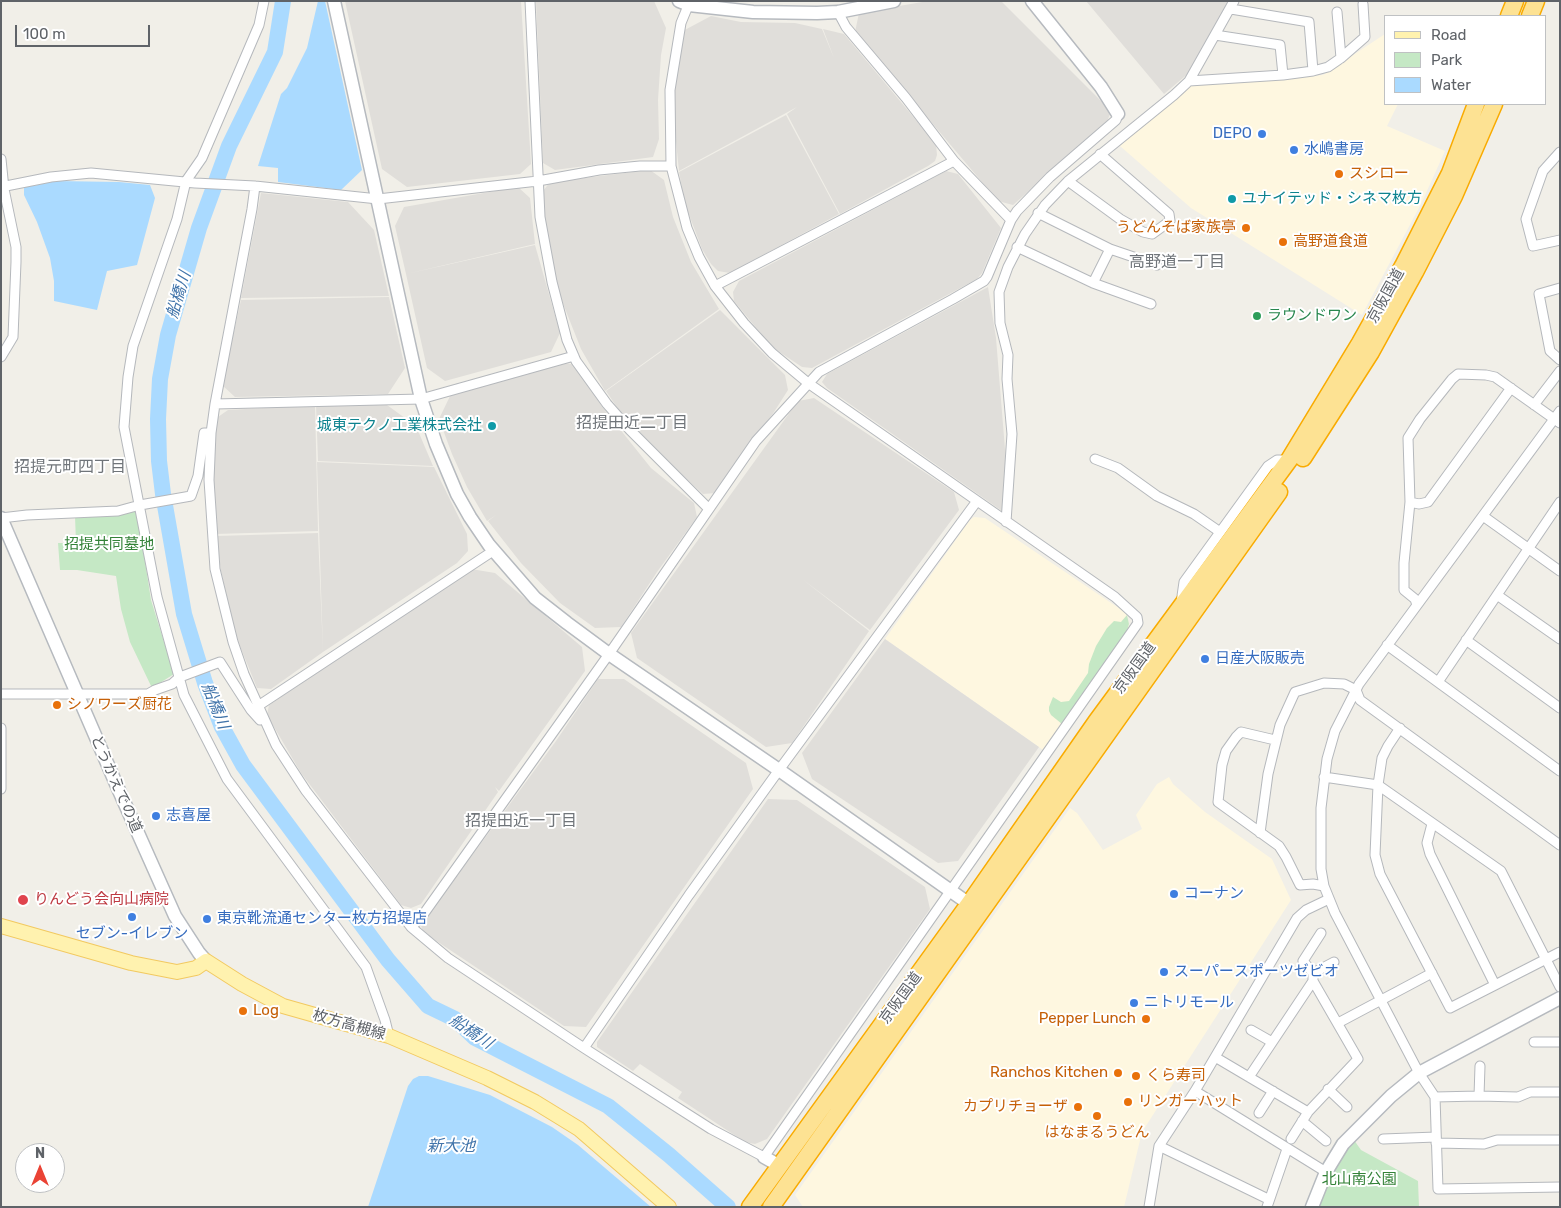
<!DOCTYPE html>
<meta charset="utf-8">
<style>
body{margin:0}
#map{position:relative;width:1561px;height:1208px;overflow:hidden;background:#f1efe8;font-family:Rubik,sans-serif}
canvas{display:block}
.frame{position:absolute;inset:0;border:2px solid #5f6368;pointer-events:none}
.legend{position:absolute;left:1384px;top:15px;width:162px;height:90px;box-sizing:border-box;background:#fff;border:1px solid #bfc1c3;margin:0;padding:6px 9px;list-style:none;font-size:15px;color:#5f6368}
.legend li{display:flex;align-items:center;gap:10px;height:25px}
.legend b{width:25px;border:1px solid #bfc1c3}
.north{position:absolute;left:15px;top:1143px;width:50px;height:50px;box-sizing:border-box;background:#fff;border:1px solid #bfc1c3;border-radius:50%;rotate:0deg;font-size:14px;font-weight:700;line-height:20px;text-align:center;color:#5f6368}
.north::after{content:'';display:block;margin:auto;width:18px;height:22px;background:#ea4335;clip-path:polygon(50% 0,100% 100%,50% 72%,0 100%)}
.scale{position:absolute;left:15px;top:25px;width:135px;height:22px;box-sizing:border-box;border:2px solid #5f6368;border-top:0;padding-left:6px;font-size:15px;line-height:18px;white-space:nowrap;color:#5f6368;-webkit-text-stroke:4px #fff;paint-order:stroke}
</style>
<div id="map">
<canvas width="1561" height="1208"></canvas>
<div class="frame"></div>
<ul class="legend">
<li><b style="height:6px;background:#fff2af"></b>Road</li>
<li><b style="height:14px;background:#c5e8c5"></b>Park</li>
<li><b style="height:14px;background:#aadaff"></b>Water</li>
</ul>
<div class="north">N</div>
<div class="scale">100 m</div>
</div>
<script>
const g = document.querySelector('canvas').getContext('2d');
g.lineJoin = 'round';
function fillPath(path, color) { g.fillStyle = color; g.fill(path, 'evenodd'); }
const toPath = rows => new Path2D(rows.map(r => 'M' + r).join(''));
function strokePath(path, color, width, dash) { g.strokeStyle = color; g.lineWidth = width; g.lineCap = dash ? 'butt' : 'round'; g.setLineDash(dash || []); g.stroke(path); }
function write(font, color, halo, rows, align = 'center') {
  g.font = font + ' Rubik,"Noto Sans JP",sans-serif'; g.lineWidth = 4; g.setLineDash([]); g.textBaseline = 'middle'; g.strokeStyle = halo; g.fillStyle = color; for (const [text, x, y, turn = 0] of rows) {
    g.save(); g.translate(x, y); g.rotate((+turn || 0) * Math.PI / 180); g.textAlign = isNaN(turn) ? turn : align; if (halo) g.strokeText(text, 0, 0); g.fillText(text, 0, 0); g.restore();
  }
}
fillPath(toPath([
 [1385,34,1385,104,1398,104,1387,126,1445,151,1421,204,1362,315,1191,208,1120,146,1189,85,1323,75],
 [974,517,985,518,1126,613,1128,618,1129,628,1126,634,1043,750,885,639,970,520],
 [1169,777,1173,784,1205,812,1272,859,1291,900,1142,1132,1124,1207,803,1207,795,1195,1070,808,1077,813,1103,850,1142,829,1136,815,1157,784]
]), '#fef7e0');
fillPath(toPath([
 [345,1,521,1,531,164,520,174,407,187,382,169],
 [536,1,654,1,666,28,661,55,658,100,659,139,653,157,555,170,543,163],
 [928,1,1001,1,1111,111,1107,122,1013,205,998,201,855,32,859,13],
 [1086,1,1229,1,1190,72,1164,94],
 [711,16,741,22,795,23,822,29,834,58,823,29,844,34,936,144,937,155,935,161,928,166,840,214,787,114,797,107,679,171,673,112,673,87,681,32],
 [786,115,839,214,730,273,718,271,711,264,702,249,685,204,679,172],
 [650,170,664,180,673,217,691,262,719,309,605,391,581,349,556,286,543,214,543,191,550,182],
 [946,171,958,174,1001,228,982,273,977,279,812,368,802,367,772,347,734,301,733,292,739,281],
 [518,187,530,198,535,244,406,274,395,226,404,207],
 [261,193,348,202,374,230,389,296,241,298],
 [535,245,560,333,551,352,445,381,427,368,406,274],
 [988,287,996,338,1007,474,1002,511,827,388,822,382,827,374],
 [389,297,405,368,388,394,235,397,222,385,241,300],
 [720,310,785,375,788,390,774,412,716,493,703,494,631,428,606,391],
 [561,362,575,365,603,408,651,468,694,503,697,517,657,572,621,627,595,628,560,603,521,563,488,521,496,515,487,521,467,487,452,454,439,419,451,394],
 [814,398,954,492,959,510,870,630,802,579,869,631,792,743,766,747,637,658,631,633,798,401],
 [315,405,318,531,215,534,212,479,215,419,228,410],
 [316,405,387,405,416,426,433,466,318,461],
 [317,462,434,467,467,534,468,551,457,563,323,652,271,689,257,688,237,639,221,571,216,536,318,533,323,652],
 [471,569,495,573,582,647,585,671,499,791,495,787,498,792,421,904,411,908,401,905,301,773,267,715,269,705],
 [885,639,1039,747,958,861,938,863,812,779,802,753],
 [598,679,624,679,746,763,753,789,586,1027,564,1026,423,932,421,925,556,741],
 [768,799,797,800,925,887,930,909,767,1139,755,1144,745,1142,678,1098,682,1092,640,1064,633,1071,597,1047,597,1042]
]), '#e0deda');
fillPath(toPath([
 [137,510,151,600,174,674,152,688,130,642,121,609,116,576,77,570,60,570,58,543,76,543,75,516],
 [1127,615,1129,624,1126,634,1062,724,1051,715,1049,711,1049,707,1053,697,1061,702,1069,701,1088,673,1089,664,1096,646,1107,628,1114,621,1121,622],
 [1354,1140,1361,1150,1418,1181,1419,1207,1316,1207,1343,1151]
]), '#c5e8c5');
fillPath(toPath([
 [318,1,325,1,362,170,341,190,278,182,278,168,258,166,281,94,287,88,307,48],
 [56,181,119,182,150,185,155,198,137,265,107,271,97,310,54,301,54,281,50,258,37,222,24,195,24,185,33,186],
 [419,1076,428,1076,490,1095,552,1127,578,1145,651,1207,368,1207,408,1086,413,1079]
]), '#aadaff');
strokePath(toPath([
 [283,1,275,52,229,146,199,228,168,335,160,379,158,419,159,461,163,494,184,614,205,683,222,727,243,765,388,960,428,1006,455,1019,475,1038,608,1106,669,1155,728,1207]
]), '#aadaff', 16);
const street = toPath([
 [264,1,259,25,202,158,186,181,177,219,133,346,128,377,124,427,157,597,184,695,227,779,366,967,385,1020,389,1036],
 [530,1,540,217,552,282,567,340,576,361,607,404,630,430,709,509],
 [1231,9,1309,22,1313,71,1328,67,1341,58],
 [838,12,846,27,906,98,954,161,1011,220],
 [1337,12,1341,58,1365,37,1363,4],
 [1215,35,1280,45,1283,75,1313,71],
 [1189,81,1283,75],
 [1560,152,1543,171,1526,219,1533,246,1560,240],
 [1,159,4,189,16,247,16,262,13,337,1,357],
 [1068,181,1120,219,1143,232,1152,234,1170,221,1169,214,1100,154],
 [255,186,252,209,215,404,211,433,209,480,215,569,233,642,244,674,276,745,306,791,411,927,448,958,584,1048,711,1129,764,1157,1138,623,1137,617,1115,597,808,383,772,353,744,323,715,286,699,257,687,228,671,166,670,90,681,23,690,1],
 [1,187,51,177,91,173,195,183,255,186,378,199,538,181,599,170,640,166,671,166],
 [1038,213,1110,249,1157,265],
 [1017,247,1093,283],
 [1110,249,1093,283,1151,304],
 [715,286,954,161],
 [1560,288,1539,294,1550,351,1560,360],
 [215,404,421,399,574,356],
 [1534,405,1560,371],
 [1560,411,1359,684,1335,731,1327,759,1321,808,1321,869,1324,886,1335,913,1419,1073,1435,1097,1438,1189,1560,1187],
 [1095,459,1118,468,1157,496,1194,514,1220,532],
 [1410,502,1419,504,1428,502,1511,388],
 [1483,516,1560,571],
 [1,518,27,515,118,511,140,505,191,496,198,476,204,433,211,433],
 [1006,522,1012,434,1007,379,1008,355,1000,323,999,292,1008,267,1025,234,1045,205,1068,181,1174,95,1189,81,1234,1],
 [1497,595,1560,639],
 [1181,603,1184,582,1268,466,1277,460,1289,460],
 [1417,605,1415,599,1404,590,1404,563,1410,502,1408,438,1420,419,1452,379,1458,374,1486,375,1495,377,1560,423],
 [1466,640,1560,708],
 [1387,645,1560,771],
 [1438,682,1560,502],
 [1,694,148,694,155,690,172,684,180,677,220,662,251,710,260,720,263,719],
 [258,706,493,551],
 [1,728,1,789],
 [1400,728,1388,746,1382,758,1378,785,1375,855,1380,874,1450,1008,1560,952],
 [1275,740,1241,732,1236,737,1226,751,1222,765,1218,802,1279,846,1286,857,1300,885,1313,884,1324,886],
 [1324,777,1378,785,1501,871,1560,987],
 [1432,824,1427,843,1430,854,1495,985],
 [1260,833,1268,774,1280,725,1295,692,1324,683,1344,684,1356,690,1360,700,1560,845],
 [411,927,420,919,609,654,756,441,819,372,953,299,984,281,987,277,1011,220,1017,211,1050,177,1116,120,1118,114],
 [1313,973,1334,962],
 [1313,981,1313,973,1303,961,1321,933],
 [1338,1023,1432,973],
 [1251,1030,1272,1042],
 [1534,1042,1560,1042],
 [584,1048,689,895,779,770,977,501],
 [1215,1057,1308,1112,1358,1059,1313,981,1249,1077],
 [1328,1089,1347,1107],
 [1195,1091,1326,1172],
 [1479,1096,1518,1097,1530,1092,1560,1092],
 [1435,1097,1479,1096,1480,1066],
 [1259,1113,1273,1091],
 [1302,1121,1326,1141],
 [1291,1139,1308,1112],
 [1383,1139,1436,1137],
 [1436,1143,1484,1144,1497,1140,1560,1140],
 [1159,1146,1268,1199],
 [1149,1207,1159,1146,1195,1091,1297,918,1306,910,1329,899],
 [1267,1207,1287,1149]
]);
const secondary = toPath([
 [334,1,421,399,436,444,457,494,470,517,489,545,535,598,567,623,609,654,779,770,975,908],
 [679,1,689,5,753,12,817,13,838,12,894,1],
 [1032,1,1101,87,1118,114],
 [1,518,117,786,175,916,199,953,206,961],
 [764,1157,780,1166],
 [1312,1207,1326,1172,1343,1144,1391,1096,1419,1073,1560,998]
]);
const primary = toPath([
 [1,926,131,963,177,972,196,968,206,961,242,984,283,1006,389,1036,487,1078,535,1102,579,1129,669,1207]
]);
const highway = toPath([
 [1509,16,1515,1],
 [1530,16,1536,1],
 [1303,458,1371,352,1415,272,1454,196,1494,104],
 [750,1207,969,904,1096,722,1289,460,1360,343,1403,266,1450,173,1476,104],
 [771,1207,1279,492]
]);
strokePath(street, '#b5b8bc', 11);
strokePath(secondary, '#b6babf', 15);
strokePath(primary, '#f2c960', 16);
strokePath(highway, '#f9ab00', 19);
strokePath(street, '#fff', 9);
strokePath(secondary, '#fff', 12);
strokePath(primary, '#fff2af', 14);
strokePath(highway, '#fde293', 16);
for (const [x, y, r, color] of [
 [1262,134,5,"#3f7fe0"],
 [1294,150,5,"#3f7fe0"],
 [1339,174,5,"#e8710a"],
 [1232,199,5,"#0f9aa8"],
 [1246,228,5,"#e8710a"],
 [1283,242,5,"#e8710a"],
 [1257,316,5,"#2e9e5b"],
 [492,426,5,"#0f9aa8"],
 [1205,659,5,"#3f7fe0"],
 [57,705,5,"#e8710a"],
 [156,816,5,"#3f7fe0"],
 [1174,894,5,"#3f7fe0"],
 [23,900,6,"#e0444e"],
 [132,917,5,"#3f7fe0"],
 [207,919,5,"#3f7fe0"],
 [1164,972,5,"#3f7fe0"],
 [1134,1003,5,"#3f7fe0"],
 [243,1011,5,"#e8710a"],
 [1146,1019,5,"#e8710a"],
 [1118,1073,5,"#e8710a"],
 [1136,1076,5,"#e8710a"],
 [1128,1102,5,"#e8710a"],
 [1078,1107,5,"#e8710a"],
 [1097,1116,5,"#e8710a"]
]) { const dot = new Path2D(); dot.arc(x, y, r, 0, 2 * Math.PI); g.fillStyle = color; g.fill(dot); strokePath(dot, '#fff', 2); }
write('15px', '#366cbe', '#fff', [
 ["DEPO",1252,134,"right"],
 ["水嶋書房",1304,150],
 ["日産大阪販売",1215,659],
 ["志喜屋",166,816],
 ["コーナン",1184,894],
 ["東京靴流通センター枚方招堤店",217,919],
 ["セブン-イレブン",132,934,"center"],
 ["スーパースポーツゼビオ",1174,972],
 ["ニトリモール",1144,1003]
], 'left');
write('15px', '#c56008', '#fff', [
 ["スシロー",1349,174],
 ["うどんそば家族亭",1236,228,"right"],
 ["高野道食道",1293,242],
 ["シノワーズ厨花",67,705],
 ["Log",253,1011],
 ["Pepper Lunch",1136,1019,"right"],
 ["Ranchos Kitchen",1108,1073,"right"],
 ["くら寿司",1146,1076],
 ["リンガーハット",1138,1102],
 ["カプリチョーザ",1068,1107,"right"],
 ["はなまるうどん",1097,1133,"center"]
], 'left');
write('15px', '#0d838f', '#fff', [
 ["ユナイテッド・シネマ枚方",1242,199],
 ["城東テクノ工業株式会社",482,426,"right"]
], 'left');
write('15px', '#5f6368', '#fff', [
 ["京阪国道",1386,296,-61],
 ["京阪国道",1135,668,-54],
 ["とうかえでの道",116,784,66],
 ["京阪国道",901,998,-54],
 ["枚方高槻線",349,1025,16]
]);
write('15px', '#27864d', '#fff', [
 ["ラウンドワン",1267,316]
], 'left');
write('15px', '#348238', '#fff', [
 ["招提共同墓地",109,545],
 ["北山南公園",1359,1180]
]);
write('15px', '#be3a42', '#fff', [
 ["りんどう会向山病院",34,900]
], 'left');
write('16px', '#70757a', '#fff', [
 ["高野道一丁目",1177,262],
 ["招提田近二丁目",632,423],
 ["招提元町四丁目",70,467],
 ["招提田近一丁目",521,821]
]);
write('italic 16px', '#4174aa', '#fff', [
 ["船橋川",179,295,-73],
 ["船橋川",215,706,68],
 ["船橋川",471,1032,34],
 ["新大池",451,1146]
]);
</script>
